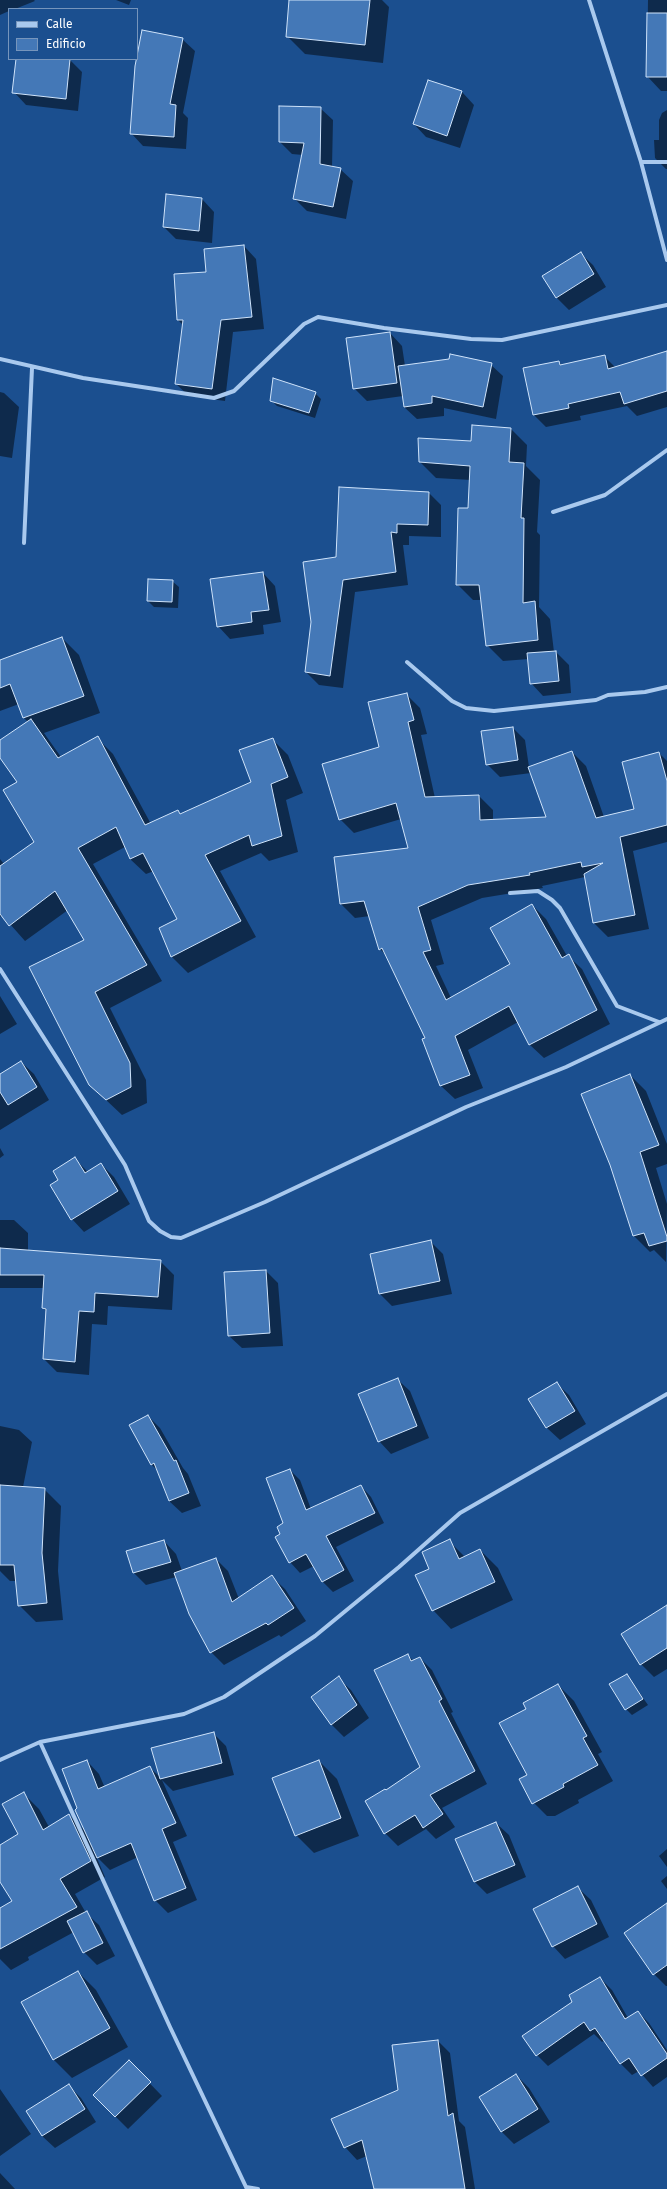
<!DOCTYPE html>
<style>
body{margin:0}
#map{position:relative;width:667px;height:2189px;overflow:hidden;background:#1b4f8f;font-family:"Fira Sans",sans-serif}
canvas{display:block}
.legend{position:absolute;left:8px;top:8px;width:130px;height:52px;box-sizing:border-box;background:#1b4f8f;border:1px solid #7695bc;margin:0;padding:5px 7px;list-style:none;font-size:12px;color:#fff}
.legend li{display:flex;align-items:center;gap:8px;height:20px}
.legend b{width:20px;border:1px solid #7695bc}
</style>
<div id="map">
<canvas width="667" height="2189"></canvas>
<ul class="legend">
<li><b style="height:5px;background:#a9c9ee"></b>Calle</li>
<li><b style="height:11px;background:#4478b7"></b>Edificio</li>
</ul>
</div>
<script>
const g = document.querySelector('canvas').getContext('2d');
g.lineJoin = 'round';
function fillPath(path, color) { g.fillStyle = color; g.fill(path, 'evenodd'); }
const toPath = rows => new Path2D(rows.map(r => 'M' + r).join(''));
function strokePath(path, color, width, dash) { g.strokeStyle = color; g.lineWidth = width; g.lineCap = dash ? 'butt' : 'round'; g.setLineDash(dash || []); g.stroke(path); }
fillPath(toPath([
 [0,0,34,0,35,1,15,9,9,9,9,11,0,15],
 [116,0,131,0,129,5],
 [290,0,382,0,389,7,383,63,305,54,287,36],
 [648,0,667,0,667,91,661,91,647,76],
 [182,39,195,51,183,113,188,118,186,149,143,146,131,133],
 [17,59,70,60,82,72,78,111,26,105,14,92],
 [429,81,462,92,474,105,460,148,426,137,414,124],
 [320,108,333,120,332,167,340,169,353,181,346,219,307,211,294,198,303,155,292,154,280,142],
 [667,110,667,169,666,169,655,158,654,140,659,140,659,120,662,113],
 [202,199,214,212,212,243,176,239,164,227],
 [244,246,256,259,264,329,233,332,225,401,189,396,176,384,184,326,178,320,207,273],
 [580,253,593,265,606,287,569,310,556,297],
 [390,333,402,346,405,366,490,364,503,376,496,419,444,408,444,416,417,419,404,407,403,396,367,401,354,388],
 [667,353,667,407,637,416,627,406,580,416,581,420,546,427,534,415,559,362,563,366,604,356,616,368],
 [0,392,4,393,19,407,12,458,0,456],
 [315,393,321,399,315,418,277,406,271,400],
 [511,429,527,445,526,466,540,480,537,532,540,535,539,607,550,619,554,652,556,652,569,665,571,693,543,696,531,683,529,659,503,661,487,645,482,600,473,600,457,584,469,509,471,480,436,478,420,462],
 [429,493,441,505,441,537,409,536,409,545,403,545,408,585,355,592,343,688,319,685,306,672,337,558],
 [263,573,275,586,281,622,263,625,264,634,230,639,218,626],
 [172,581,179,587,178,608,154,607,148,601],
 [62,638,79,655,100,713,44,733,61,757,97,738,113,754,151,824,178,811,181,814,253,783,272,739,288,755,303,793,286,800,298,852,269,861,261,853,220,871,256,937,188,973,172,957,160,928,178,919,154,871,146,874,130,859,125,847,93,864,162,981,110,1008,146,1080,147,1103,122,1115,89,1084,85,940,68,910,25,941,2,915,0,917,0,859,4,864,35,842,18,782,0,756,0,741,28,722,24,718,19,704,0,711,0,661],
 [406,694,420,708,427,734,421,735,435,798,479,796,493,810,493,820,548,818,531,773,500,777,487,764,513,728,525,740,529,767,572,752,586,766,604,817,635,809,659,753,667,761,667,842,633,851,649,929,608,937,594,923,585,877,542,886,543,888,482,898,431,920,444,964,436,966,451,998,512,964,532,905,546,919,567,956,568,956,582,969,610,1024,544,1058,530,1045,518,1022,468,1050,483,1088,455,1099,441,1086,424,1040,426,1039,386,955,380,949,370,916,355,918,341,904,335,858,410,849,401,819,354,833,340,819,381,748],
 [0,996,17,1024,0,1034],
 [21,1062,34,1074,49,1100,0,1130,0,1075],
 [630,1075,646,1091,667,1144,667,1164,656,1168,667,1204,666,1262,654,1250,650,1252,634,1236],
 [0,1148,4,1155,0,1158],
 [75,1159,88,1172,101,1164,114,1177,130,1204,84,1232,72,1219,60,1180],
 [0,1220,14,1220,28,1233,28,1251,160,1261,174,1275,172,1310,108,1306,107,1325,92,1324,89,1375,57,1372,44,1359,47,1312,43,1308,44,1288,0,1288],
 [430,1241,443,1254,452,1294,392,1306,380,1294],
 [266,1271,278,1283,283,1346,242,1348,229,1336],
 [397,1379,410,1391,429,1438,391,1454,379,1441],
 [556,1383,569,1395,586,1424,560,1440,547,1428,529,1400],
 [148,1416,160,1428,183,1468,188,1474,201,1506,182,1513,169,1501,158,1471,151,1464],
 [0,1426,19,1430,32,1442,23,1487,44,1489,61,1506,58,1571,63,1620,36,1622,19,1605,17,1581,10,1581,0,1571],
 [290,1470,300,1480,311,1509,361,1486,371,1497,384,1523,336,1547,354,1581,333,1592,323,1582,314,1566,300,1573,290,1562,281,1534,285,1524],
 [164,1541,176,1554,182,1571,216,1559,228,1571,239,1599,272,1577,285,1589,306,1621,281,1637,279,1635,224,1665,211,1652,176,1577,146,1585,134,1573],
 [449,1541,465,1557,480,1550,498,1568,513,1600,451,1629,433,1610],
 [667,1607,667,1669,654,1677,641,1664,622,1635],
 [407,1655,414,1661,420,1658,432,1670,453,1712,451,1713,487,1784,442,1808,455,1827,436,1839,426,1829,398,1846,385,1833,386,1791,422,1767],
 [627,1675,648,1705,632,1715,626,1709],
 [338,1678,351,1690,369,1718,344,1737,331,1724],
 [558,1685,574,1701,602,1752,598,1754,613,1781,578,1800,579,1803,555,1816,547,1816,531,1800,528,1775,527,1709],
 [213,1733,226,1746,234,1775,173,1791,162,1780,187,1836,173,1842,197,1900,168,1913,155,1900,138,1857,110,1870,96,1856,105,1877,75,1894,86,1913,99,1925,115,1956,97,1965,84,1952,74,1932,28,1957,29,1960,11,1970,0,1959,0,1909,13,1902,0,1880,0,1853,19,1835,24,1794,39,1809,49,1827,69,1815,86,1832,78,1809,87,1761,99,1774,105,1788,149,1767,161,1778],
 [319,1761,337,1779,359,1836,314,1853,296,1835],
 [496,1823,509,1835,526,1877,487,1894,475,1882],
 [667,1849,667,1867,659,1856],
 [667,1876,667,1889,661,1881],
 [578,1888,591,1900,609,1937,565,1959,553,1946],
 [667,1915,667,1986,666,1986,654,1974,625,1934],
 [78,1972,96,1990,128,2047,72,2078,54,2060,22,2002],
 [600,1978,612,1990,628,2018,638,2012,649,2023,667,2050,667,2077,653,2087,639,2071,632,2075,621,2064,605,2040,602,2042,594,2034,548,2066,537,2055,574,2002],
 [438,2041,450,2053,459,2121,465,2127,475,2189,375,2189,367,2156,357,2160,345,2147,399,2091],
 [129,2062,162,2096,128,2129,94,2095],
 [516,2075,529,2088,550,2122,514,2144,501,2131],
 [69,2086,81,2098,96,2122,55,2148,42,2136],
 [0,2089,31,2134,0,2156],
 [0,2173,15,2189,0,2189]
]), '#0007');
const building = toPath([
 [289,0,370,0,365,45,286,37,289,0],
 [647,13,667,13,667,77,646,77,647,13],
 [142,30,183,38,170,104,176,105,174,137,130,134,135,66,142,30],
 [16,59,70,59,66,99,12,93,16,59],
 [428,80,462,91,447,136,413,124,428,80],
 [279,106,321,107,320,164,341,168,333,207,293,199,304,143,279,142,279,106],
 [166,194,202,198,199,231,163,227,166,194],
 [244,245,252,317,221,320,212,389,175,384,183,320,177,320,174,274,206,272,204,249,244,245],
 [581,252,594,274,556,298,542,276,581,252],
 [390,332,397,383,353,389,346,338,390,332],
 [667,351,667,391,624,404,620,392,568,404,569,408,533,415,523,368,559,361,560,365,605,355,608,369,667,351],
 [450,354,492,363,483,407,432,396,432,403,404,407,398,366,449,359,450,354],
 [273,378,316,392,309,413,270,401,273,378],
 [472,425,511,428,509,462,524,463,521,518,524,518,523,603,535,601,538,640,486,646,479,585,456,585,458,508,468,508,470,466,419,462,418,438,471,441,472,425],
 [339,487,429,492,428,525,397,524,397,533,391,532,396,572,343,580,330,676,305,672,311,622,303,562,336,557,339,487],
 [263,572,269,610,251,612,252,622,217,627,210,579,263,572],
 [148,579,173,580,172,602,147,601,148,579],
 [62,637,84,696,23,718,10,684,0,688,0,660,62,637],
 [556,651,559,681,530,684,527,653,556,651],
 [407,693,414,720,408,722,425,797,479,795,480,820,546,817,528,767,572,751,596,818,634,809,622,762,659,752,667,781,667,825,620,837,635,915,593,923,584,874,603,863,582,867,581,862,529,873,530,875,468,885,418,907,431,950,423,952,446,1000,510,964,490,928,532,904,562,958,569,954,597,1010,529,1045,509,1006,455,1036,470,1075,440,1086,422,1039,425,1038,382,948,379,950,364,901,340,904,334,857,408,848,396,803,339,820,322,764,379,747,368,702,407,693],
 [31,719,58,758,98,736,145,825,178,810,180,814,251,782,239,750,273,738,288,777,271,784,282,836,252,846,249,835,205,855,241,921,171,957,159,928,177,919,143,853,130,859,116,827,78,848,147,965,95,992,130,1063,131,1087,106,1100,89,1085,29,967,84,940,55,891,9,926,0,914,0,866,34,842,3,790,17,782,0,758,0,740,31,719],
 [513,727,518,760,486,765,481,731,513,727],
 [21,1061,37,1087,8,1105,0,1092,0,1074,21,1061],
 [630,1074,659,1145,640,1152,667,1237,667,1241,649,1246,644,1233,633,1236,610,1165,581,1094,630,1074],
 [75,1157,85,1173,101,1163,118,1191,71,1220,50,1185,58,1180,53,1171,75,1157],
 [431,1240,440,1281,379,1294,370,1254,431,1240],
 [0,1248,161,1260,158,1297,95,1293,94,1312,79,1311,75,1362,43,1359,46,1309,42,1308,44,1275,0,1275,0,1248],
 [266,1270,270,1333,228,1336,224,1272,266,1270],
 [398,1378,417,1426,378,1442,358,1394,398,1378],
 [557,1382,575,1411,546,1428,528,1399,557,1382],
 [148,1415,174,1461,176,1460,189,1493,169,1501,154,1463,151,1465,129,1425,148,1415],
 [290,1469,306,1510,361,1485,375,1513,326,1536,344,1570,322,1582,306,1554,289,1563,275,1537,280,1534,277,1527,283,1523,266,1478,290,1469],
 [0,1485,45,1488,42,1553,47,1603,18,1606,14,1565,0,1565,0,1485],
 [450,1539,459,1559,480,1549,495,1582,432,1611,415,1575,429,1569,422,1552,450,1539],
 [164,1540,171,1562,133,1573,126,1551,164,1540],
 [216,1558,232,1602,272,1575,294,1608,268,1625,266,1623,210,1653,189,1614,174,1573,216,1558],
 [667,1605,667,1648,640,1665,621,1634,667,1605],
 [408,1654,411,1661,420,1657,442,1699,439,1701,475,1771,430,1795,443,1814,423,1828,415,1815,384,1834,365,1801,385,1789,386,1790,420,1767,374,1670,408,1654],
 [627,1674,643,1699,625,1710,609,1684,627,1674],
 [339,1676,357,1705,331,1725,311,1697,339,1676],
 [558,1684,587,1736,583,1738,598,1765,563,1784,564,1787,532,1804,519,1779,527,1775,499,1723,526,1709,523,1703,558,1684],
 [214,1732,222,1763,160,1779,151,1748,214,1732],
 [87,1760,98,1789,150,1766,176,1823,162,1829,186,1888,154,1901,131,1843,97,1858,75,1810,77,1808,62,1769,87,1760],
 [319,1760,341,1818,295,1836,272,1778,319,1760],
 [24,1792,43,1830,69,1814,91,1861,60,1879,77,1907,0,1949,0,1908,12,1901,0,1882,0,1845,18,1834,2,1804,24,1792],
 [496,1822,515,1865,474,1882,455,1839,496,1822],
 [578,1886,597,1924,552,1947,533,1909,578,1886],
 [667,1903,667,1965,653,1975,624,1933,667,1903],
 [87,1911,103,1943,83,1953,67,1921,87,1911],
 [78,1971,110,2028,53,2060,21,2002,78,1971],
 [600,1977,625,2019,638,2011,667,2054,667,2058,641,2076,629,2058,620,2064,595,2028,590,2031,584,2022,536,2056,522,2036,572,2002,569,1995,600,1977],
 [438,2040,448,2116,453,2113,465,2189,374,2189,362,2140,344,2148,331,2119,398,2090,392,2045,438,2040],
 [129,2060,151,2082,115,2117,93,2095,129,2060],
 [516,2074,538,2109,501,2132,479,2097,516,2074],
 [69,2084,85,2109,42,2136,26,2111,69,2084]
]);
fillPath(building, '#4478b7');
strokePath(building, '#cfe3fa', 1);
strokePath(toPath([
 [589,0,641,162,667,260],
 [641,162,667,162],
 [0,359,83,378,214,398,234,391,304,324,318,317,384,328,471,339,502,340,667,305],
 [553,512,605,495,667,450],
 [24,543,32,368],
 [407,662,452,701,466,708,494,711,596,700,608,695,645,692,667,687],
 [510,893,538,891,552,900,560,908,617,1006,659,1022],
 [0,969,125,1165,149,1221,160,1231,171,1237,181,1238,265,1202,466,1107,566,1067,667,1019],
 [40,1742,170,2027,247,2189],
 [0,1760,40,1742,184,1714,224,1697,315,1636,399,1567,460,1513,667,1394],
 [246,2187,258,2189]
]), '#a9c9ee', 4);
</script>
